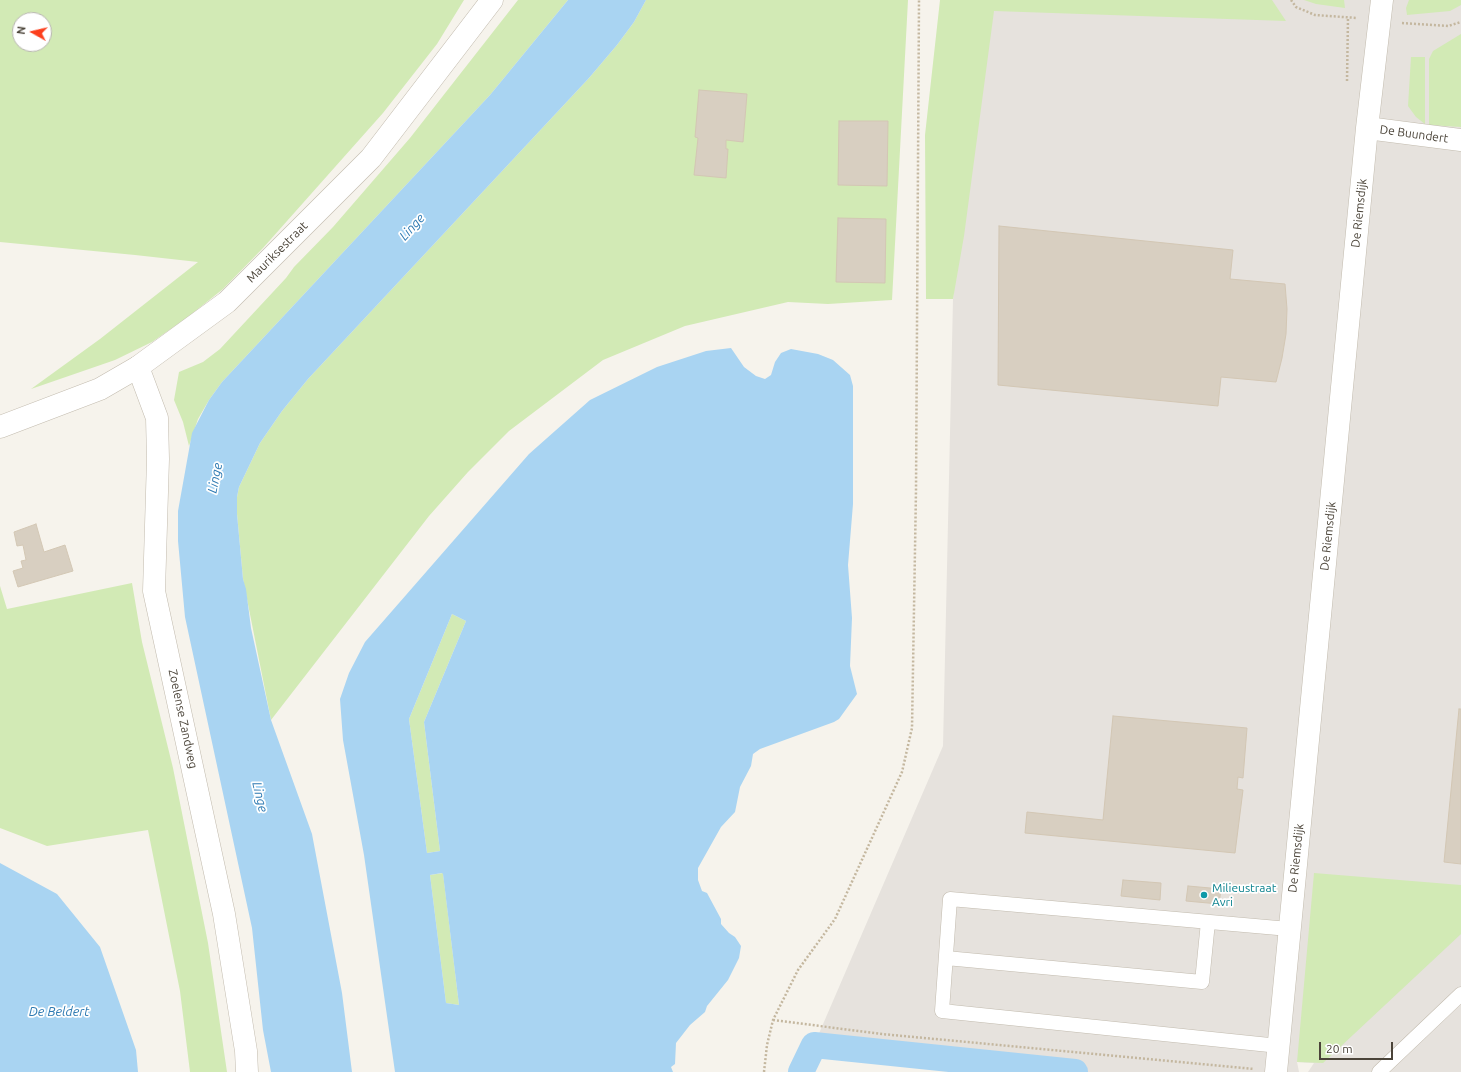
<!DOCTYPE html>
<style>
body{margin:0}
#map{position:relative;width:1461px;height:1072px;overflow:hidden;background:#f6f3ec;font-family:Ubuntu,sans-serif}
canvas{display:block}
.north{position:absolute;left:12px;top:12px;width:40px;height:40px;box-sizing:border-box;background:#fff;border:1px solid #b7b4b0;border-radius:50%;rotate:278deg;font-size:11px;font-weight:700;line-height:16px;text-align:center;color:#4b4439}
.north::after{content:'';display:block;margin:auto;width:14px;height:18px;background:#fc3f1d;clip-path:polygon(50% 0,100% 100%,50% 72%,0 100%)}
.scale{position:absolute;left:1319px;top:1042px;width:74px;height:18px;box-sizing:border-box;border:2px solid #4b4439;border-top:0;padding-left:5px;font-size:12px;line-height:14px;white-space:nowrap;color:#4b4439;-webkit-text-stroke:3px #fff;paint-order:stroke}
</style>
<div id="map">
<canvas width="1461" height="1072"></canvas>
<div class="north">N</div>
<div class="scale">20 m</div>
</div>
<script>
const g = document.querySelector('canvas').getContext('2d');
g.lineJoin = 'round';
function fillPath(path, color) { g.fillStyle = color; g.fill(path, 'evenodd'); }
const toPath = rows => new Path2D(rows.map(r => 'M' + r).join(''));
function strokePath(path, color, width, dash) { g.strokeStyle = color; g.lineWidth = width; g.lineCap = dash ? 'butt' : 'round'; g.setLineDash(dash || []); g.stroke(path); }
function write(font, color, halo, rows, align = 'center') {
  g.font = font + ' Ubuntu,sans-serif'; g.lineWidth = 3.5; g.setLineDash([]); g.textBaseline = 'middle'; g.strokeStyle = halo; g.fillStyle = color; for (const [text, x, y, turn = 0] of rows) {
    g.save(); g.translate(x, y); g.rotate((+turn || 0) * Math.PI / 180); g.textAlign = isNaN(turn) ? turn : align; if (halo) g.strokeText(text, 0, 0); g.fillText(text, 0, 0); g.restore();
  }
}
fillPath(toPath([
 [982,0,1461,0,1461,1072,1308,1072,1314,1063,1297,1062,1299,1072,1075,1072,814,1045,943,746,953,299]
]), '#e6e2dd');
fillPath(toPath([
 [0,0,464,0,437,44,383,113,263,248,223,289,188,317,152,342,115,360,31,389,100,339,198,262,135,255,0,242],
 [20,20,44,20,44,44,20,44],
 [518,0,568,0,490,95,222,382,209,400,198,419,189,446,183,422,174,400,179,372,203,362,220,349,286,278,294,267,333,227,410,138],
 [646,0,908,0,892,300,828,304,788,302,685,326,603,360,509,431,468,472,429,516,271,720,243,579,237,514,237,497,239,487,260,443,282,411,308,379,589,78,617,45,634,22],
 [940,0,1272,0,1286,21,994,11,964,236,953,299,926,299,925,135],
 [1304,0,1344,0,1345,8,1316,4],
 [1409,0,1461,0,1461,5,1450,11,1407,15,1406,8],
 [1461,34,1461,127,1429,125,1429,59,1433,51],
 [1411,57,1425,57,1425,124,1416,117,1408,106],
 [132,583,142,642,173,768,208,943,227,1072,190,1072,180,991,148,830,47,846,0,828,0,586,7,609],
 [452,614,466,621,424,722,440,851,427,853,409,719],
 [443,873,459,1005,446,1003,430,875],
 [1314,873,1461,885,1461,934,1323,1063,1297,1062]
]), '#d2eab5');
fillPath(toPath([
 [568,0,646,0,634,22,617,45,589,78,308,379,282,411,260,443,239,487,237,497,237,514,243,579,246,589,251,628,271,720,312,834,342,993,352,1072,271,1072,263,1030,252,928,185,617,178,541,178,511,192,433,209,400,222,382,490,95],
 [731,348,744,367,756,376,765,379,771,375,775,362,781,353,791,349,818,354,833,360,850,375,853,386,853,504,848,565,852,618,850,666,857,694,839,719,834,722,760,749,753,754,751,766,740,787,735,812,721,827,698,868,698,880,702,891,707,893,721,919,721,924,729,933,735,937,741,946,739,958,728,980,707,1006,705,1012,690,1025,676,1043,675,1064,671,1067,673,1072,395,1072,364,855,343,740,340,699,349,673,365,642,529,454,590,400,657,367,706,351],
 [452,614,466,621,424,722,440,851,427,853,409,719],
 [442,873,443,874,459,1005,446,1003,430,875],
 [0,863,57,894,100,947,136,1050,138,1072,0,1072]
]), '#a9d4f2');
strokePath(toPath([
 [801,1072,814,1045,1075,1072]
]), '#a9d4f2', 26);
const building = toPath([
 [699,90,747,94,743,142,726,140,726,149,728,149,726,178,694,175,698,138,695,137,699,90],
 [839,121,888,121,887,186,838,185,839,121],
 [838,218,886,219,885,283,836,282,838,218],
 [999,226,1233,250,1230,279,1285,284,1287,309,1286,334,1282,358,1276,382,1221,377,1218,406,998,385,999,226],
 [36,524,44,552,65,545,73,571,18,587,13,571,23,568,21,561,26,560,23,545,17,546,14,532,36,524],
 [1459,709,1461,709,1461,864,1444,862,1459,709],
 [1113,716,1247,728,1243,778,1238,777,1237,789,1243,790,1235,853,1025,833,1027,812,1103,820,1113,716],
 [1123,880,1161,883,1160,900,1121,896,1123,880],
 [1188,886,1221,889,1219,904,1186,901,1188,886]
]);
fillPath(building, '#d8cfc1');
strokePath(building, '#d3c7b4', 1);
const service = toPath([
 [946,958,1202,982,1208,922],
 [1279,1046,942,1011,950,899,1289,929],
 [1379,1072,1461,994]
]);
const minor = toPath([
 [1367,128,1461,140],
 [138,367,157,418,158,459,154,591,224,914,246,1051,247,1072],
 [1276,1072,1367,128,1382,0]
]);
const tertiary = toPath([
 [0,427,100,389,138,367,227,302,371,158,492,0]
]);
strokePath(service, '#c2bbae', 15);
strokePath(minor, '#c2bbae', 23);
strokePath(tertiary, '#c2bbae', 23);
strokePath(toPath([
 [1291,0,1296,7,1315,15,1357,18],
 [1402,23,1448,26,1461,22],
 [1347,81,1348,17],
 [773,1020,882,1034,1254,1069],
 [764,1072,767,1045,773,1020,798,970,835,919,902,772,912,728,916,490,919,0]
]), '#c4b79f', 2.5, [2, 2]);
strokePath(service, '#fff', 14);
strokePath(minor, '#fff', 22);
strokePath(tertiary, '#fff', 22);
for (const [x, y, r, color] of [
 [1204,895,4,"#0f9aa8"]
]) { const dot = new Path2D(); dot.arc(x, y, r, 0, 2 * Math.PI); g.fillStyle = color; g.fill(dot); strokePath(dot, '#fff', 1.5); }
write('12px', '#4b4439', '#fff', [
 ["De Buundert",1414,134,8],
 ["De Riemsdijk",1359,213,-84],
 ["Mauriksestraat",277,252,-45],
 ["De Riemsdijk",1328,536,-84],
 ["Zoelense Zandweg",183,719,78],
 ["De Riemsdijk",1296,858,-84]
]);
write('12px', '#0d838f', '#fff', [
 ["Milieustraat",1212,888],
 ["Avri",1212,902]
], 'left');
write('italic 13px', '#2e7ab2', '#fff', [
 ["Linge",412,227,-48],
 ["Linge",215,478,-79],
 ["Linge",260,797,77],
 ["De Beldert",59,1012]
]);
</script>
